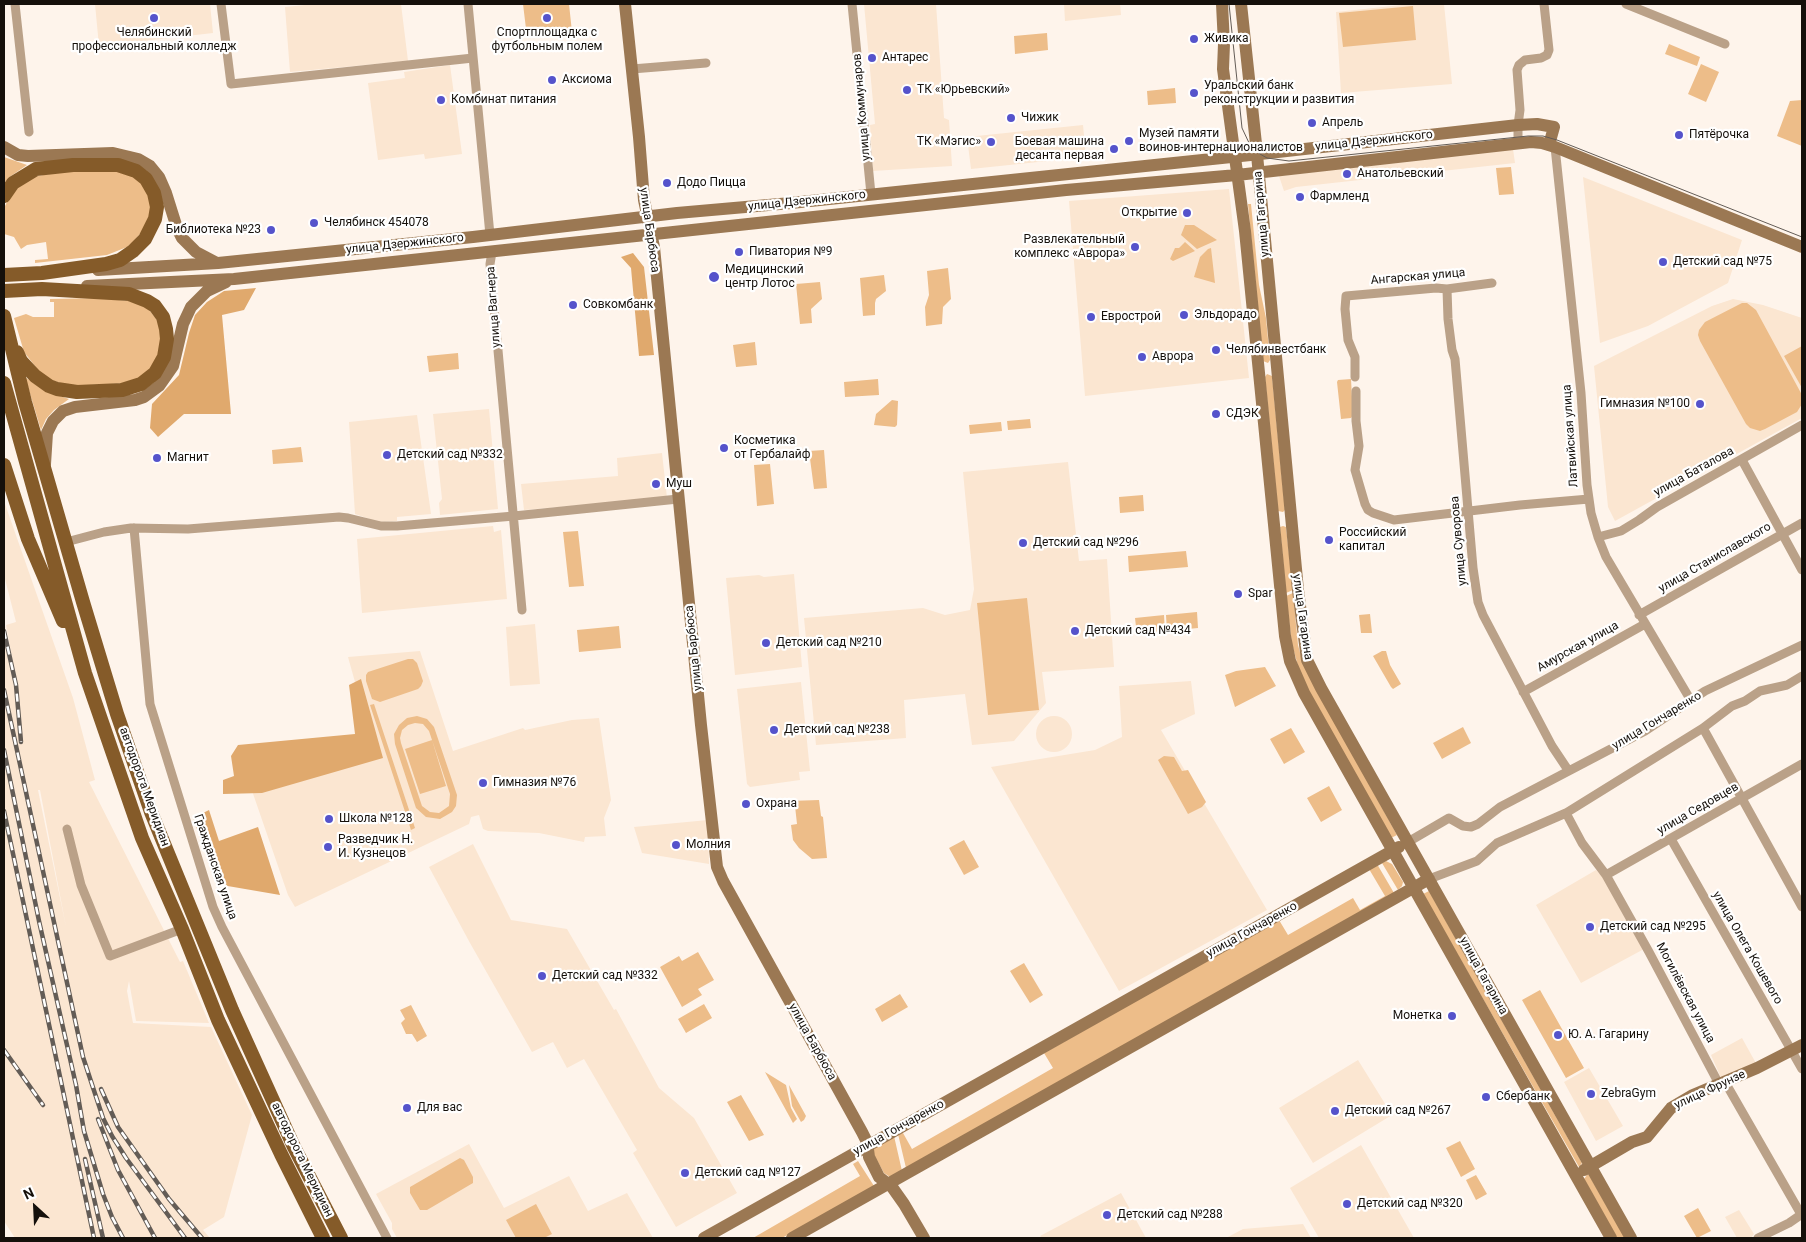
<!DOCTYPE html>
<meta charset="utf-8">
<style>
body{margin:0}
#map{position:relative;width:1806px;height:1242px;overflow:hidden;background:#fef4eb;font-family:Roboto,sans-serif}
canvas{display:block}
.frame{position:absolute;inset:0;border:5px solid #15100b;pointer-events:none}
.north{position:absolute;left:10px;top:1182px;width:50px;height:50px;-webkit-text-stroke:4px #fff;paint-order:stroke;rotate:335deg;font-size:14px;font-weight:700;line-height:20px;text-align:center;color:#15100b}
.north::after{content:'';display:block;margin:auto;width:18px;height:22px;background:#15100b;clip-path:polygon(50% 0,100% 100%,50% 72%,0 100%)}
</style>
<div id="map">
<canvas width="1806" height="1242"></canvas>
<div class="frame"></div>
<div class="north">N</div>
</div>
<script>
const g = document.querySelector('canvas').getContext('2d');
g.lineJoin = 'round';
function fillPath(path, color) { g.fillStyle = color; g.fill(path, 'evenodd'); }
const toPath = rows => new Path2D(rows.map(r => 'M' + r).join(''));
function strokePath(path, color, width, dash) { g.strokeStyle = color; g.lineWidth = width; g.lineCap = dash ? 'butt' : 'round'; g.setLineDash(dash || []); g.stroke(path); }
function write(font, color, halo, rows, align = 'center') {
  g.font = font + ' Roboto,sans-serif'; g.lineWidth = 4.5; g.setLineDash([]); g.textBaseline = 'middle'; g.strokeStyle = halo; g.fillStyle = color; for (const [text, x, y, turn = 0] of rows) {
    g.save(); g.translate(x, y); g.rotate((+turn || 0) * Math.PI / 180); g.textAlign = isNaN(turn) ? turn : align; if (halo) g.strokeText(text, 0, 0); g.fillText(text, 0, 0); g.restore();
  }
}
fillPath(toPath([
 [95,4,210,4,213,33,99,46],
 [315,4,401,4,408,61,290,72,285,7],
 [864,4,936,4,944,118,949,120,952,166,873,171,870,125,875,124],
 [1064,4,1120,4,1121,15,1065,21],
 [1411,4,1444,4,1452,84,1341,93,1336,12],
 [450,65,462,154,425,159,424,154,378,160,368,83,405,78,404,72],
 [1083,125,1086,157,971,169,967,137],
 [1513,149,1515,163,1296,187,1284,191,1279,176],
 [1583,177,1742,240,1728,283,1648,326,1600,343],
 [1229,189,1249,378,1085,396,1069,201],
 [1733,299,1763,305,1802,318,1802,418,1615,521,1608,507,1594,366,1712,306],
 [489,409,498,509,440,515,439,503,442,499,433,414],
 [417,415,431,514,397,517,397,521,378,522,355,514,349,422],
 [662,453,667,498,524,510,521,484,618,476,617,458],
 [1068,462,1079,561,1107,559,1114,667,1042,672,1046,703,1014,741,972,745,965,694,904,700,906,738,816,745,804,618,923,608,945,615,970,610,974,589,963,472],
 [4,501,73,698,95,780,89,782,180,962,183,961,209,1023,136,1021,129,981,127,991,133,1023,211,1027,252,1115,224,1217,203,1230,210,1238,15,1238,4,1221,4,621,15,675,6,625,16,622,4,575],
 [38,790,40,790,66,927],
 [493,526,494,532,501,530,507,599,362,613,357,539],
 [794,574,802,667,735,675,726,578,759,575,764,577],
 [535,624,540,684,510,686,506,627],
 [420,651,453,751,523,728,525,730,572,720,599,718,611,800,604,818,606,836,585,837,584,842,539,833,488,831,483,829,479,815,471,817,469,824,295,907,288,895,250,785,372,743,348,657],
 [1191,681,1195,714,1161,730,1267,910,1119,991,991,767,1095,750,1122,737,1119,686],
 [801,682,810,771,799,772,800,780,750,787,747,784,737,689],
 '1036 734a18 18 0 1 1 36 0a18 18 0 1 1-36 0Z',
 [708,820,709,864,642,853,634,827],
 [473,844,511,920,567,929,614,1010,616,1009,659,1088,694,1118,737,1193,676,1227,633,1153,637,1150,584,1059,567,1068,553,1042,532,1052,470,943,429,867],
 [1596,870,1604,878,1644,949,1581,983,1536,905],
 [1742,1038,1757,1065,1721,1078,1711,1055],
 [1358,1060,1392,1115,1313,1163,1279,1108],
 [1589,1068,1623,1126,1596,1141,1564,1082],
 [469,1144,504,1208,569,1176,588,1211,627,1193,653,1238,397,1238,392,1229,392,1223,376,1194],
 [1361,1145,1414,1238,1319,1238,1290,1188],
 [1121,1193,1146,1238,1042,1238,1040,1236],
 [1739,1210,1754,1234,1751,1238,1737,1238,1725,1217],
 [1303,1224,1311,1238,1226,1238,1243,1229]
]), '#fbe6d1');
fillPath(toPath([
 [523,4,569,4,572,32,527,37],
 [1413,6,1416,40,1343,47,1339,13],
 [1047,33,1048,50,1015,54,1014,36],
 [1669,44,1700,57,1697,66,1665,54],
 [1701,64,1719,72,1706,102,1688,94],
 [1175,88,1176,103,1148,105,1147,91],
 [1802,100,1802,146,1777,136,1790,101],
 [4,157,27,165,11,176,4,183],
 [1511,167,1514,194,1499,195,1496,168],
 [106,170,130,173,145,186,152,208,146,227,133,242,127,247,107,255,35,263,35,260,48,259,46,242,27,245,21,249,14,237,4,234,4,208,7,202,16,189,32,177,66,171],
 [1248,204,1251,204,1259,285,1266,318,1270,360,1268,363,1263,361],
 [1185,225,1194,225,1217,240,1197,249,1181,235],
 [1185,242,1195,251,1173,261,1170,259,1175,248,1179,248],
 [1211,248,1215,283,1194,277,1200,257,1208,249],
 [948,268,951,299,943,307,942,324,926,326,925,307,929,295,927,271],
 [884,275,886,291,876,299,875,303,875,315,863,316,860,278],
 [820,282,822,299,811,309,812,323,800,324,796,284],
 [98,298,129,301,147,307,160,324,160,350,150,372,130,383,70,386,51,380,42,375,24,352,14,318,26,314,33,317,54,317,54,302,50,302,50,299],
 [1742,303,1747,303,1756,310,1802,395,1802,404,1797,412,1765,429,1760,431,1750,428,1746,424,1700,341,1698,335,1699,330,1705,322],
 [755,342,757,365,736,367,733,345],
 [1802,346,1802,388,1784,356],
 [458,353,459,369,429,372,427,356],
 [1267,374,1272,376,1285,510,1283,512,1278,511,1265,377],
 [25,377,45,391,69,399,54,410,46,419,41,430],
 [878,379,879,395,845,397,844,382],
 [1351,379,1353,415,1351,418,1341,419,1337,382,1338,380],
 [892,400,898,401,897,425,895,427,874,425,876,414],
 [1030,419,1031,428,1008,430,1007,421],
 [1001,422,1002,431,970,434,969,425],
 [301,447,303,462,273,464,272,450],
 [824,450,827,488,814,489,809,451],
 [770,464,774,504,757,506,754,465],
 [1143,495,1144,511,1120,513,1119,497],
 [1283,526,1286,527,1293,590,1286,593,1280,527],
 [578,531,584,586,569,587,563,532],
 [1186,551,1188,567,1129,572,1128,556],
 [1293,593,1298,645,1303,664,1397,835,1391,838,1304,682,1298,666,1292,644,1286,596],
 [1027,598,1039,710,988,715,977,603],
 [1197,612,1198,628,1167,631,1166,615],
 [1370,614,1372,633,1361,633,1359,615],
 [1164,615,1165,633,1137,635,1135,618],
 [619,626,621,648,579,652,577,630],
 [1382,651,1386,651,1390,665,1401,684,1393,689,1391,687,1373,656],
 [408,659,413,659,417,663,423,681,421,686,418,689,380,702,372,699,366,681,366,675,368,672],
 [1265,667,1276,686,1235,707,1225,675,1236,671],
 [374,704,415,828,411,830,370,705],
 [417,716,427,719,434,727,457,795,456,806,452,812,440,819,426,817,416,808,395,744,394,734,399,725,407,718],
 [415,723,423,724,429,731,450,794,449,806,439,813,430,812,422,806,401,743,400,738,402,730,408,725],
 [1463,727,1471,743,1442,759,1433,743],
 [1291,728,1305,752,1284,764,1270,739],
 [432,740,446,786,420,794,405,749],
 [1164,756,1174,757,1182,771,1188,770,1206,802,1202,807,1188,814,1158,760],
 [1329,786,1342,810,1321,822,1307,798],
 [819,800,821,816,823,817,827,858,812,859,799,848,793,840,791,825,797,824,795,806,790,805,789,801],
 [964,840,979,867,964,875,949,848],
 [1386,861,1392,864,1403,882,1402,886,1398,890,1382,863],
 [1377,864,1394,893,906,1168,898,1134,903,1133,912,1149,1053,1068,1044,1053,1279,920,1288,935,1353,898,1360,910,1385,896,1369,869],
 [1429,891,1582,1163,1579,1167,1423,894],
 [698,952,714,980,698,989,702,995,682,1007,660,967,679,956,682,961],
 [1024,963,1043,995,1030,1003,1010,971],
 [1540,990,1584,1068,1566,1078,1522,1000],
 [900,994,908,1007,882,1022,875,1009],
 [704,1004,712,1018,686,1033,678,1019],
 [411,1005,427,1036,417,1042,412,1034,406,1034,401,1023,405,1019,400,1010],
 [765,1072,786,1085,791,1108,797,1119,793,1123],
 [789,1085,806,1116,804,1120,801,1122,792,1106],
 [741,1095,764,1135,749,1141,727,1102],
 [894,1136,902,1171,890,1177,884,1173,874,1155,873,1150,877,1146],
 [1460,1141,1475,1169,1461,1177,1446,1148],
 [460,1158,464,1160,473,1177,473,1183,427,1210,420,1210,410,1193,410,1187],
 [858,1161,874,1186,782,1238,753,1238,860,1176,853,1164],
 [1476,1175,1487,1194,1476,1200,1466,1180],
 [1587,1175,1589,1175,1625,1238,1617,1238,1584,1179],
 [536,1204,552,1234,544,1238,516,1238,506,1220],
 [1698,1208,1711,1231,1697,1238,1684,1216]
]), '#edbd89');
fillPath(toPath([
 [633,253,644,267,654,355,639,356,631,268,621,257],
 [256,288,244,310,222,315,231,414,184,414,158,437,150,428,152,404,179,375,189,333,195,315,207,302,224,291],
 [361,679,383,758,262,793,223,794,223,780,234,776,231,756,238,745,355,734,349,685],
 [209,810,219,841,258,827,280,895,216,884,193,818]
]), '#e0a96d');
strokePath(toPath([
 [15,4,29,132],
 [221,4,231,84,473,58],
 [468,4,490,235],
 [852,4,871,194],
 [1626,4,1725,44],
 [632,69,706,63],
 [1518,143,1518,125,1520,110,1517,70,1519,65,1525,60,1541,58,1547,55,1549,50,1544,4],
 [1555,147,1581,393,1587,485,1591,513,1598,537,1606,557,1690,699],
 [492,252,490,264,522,610],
 [1447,289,1448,319,1452,350,1455,359,1473,568,1478,602,1483,615,1552,746,1568,770],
 [1355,377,1355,357,1348,340,1345,309,1346,296,1436,288,1447,289,1492,283],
 [1356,391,1356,421,1359,446,1355,470,1365,504,1368,510,1373,513,1394,520,1520,505,1589,499],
 [1742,460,1802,570],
 [134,528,150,704,213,907,222,927,387,1238],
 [1598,537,1621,531,1639,520,1657,507,1802,425],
 [66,542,104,532,131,528,188,529,339,517,348,518,381,526,397,526,514,516,678,499],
 [1639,615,1802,523],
 [1523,692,1645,624],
 [1703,728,1802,907],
 [1566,813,1582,843,1606,875,1649,952,1719,1084],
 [67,829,81,885,110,956,182,929],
 [1671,839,1802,1069],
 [1408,842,1449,818,1463,826,1471,827,1478,824,1500,807,1645,731,1705,691,1802,645],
 [1606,875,1802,764],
 [1429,879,1477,861,1497,843,1566,813,1703,728,1732,706,1745,701,1760,691,1787,685,1802,676],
 [1725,1082,1802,1216],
 [1758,1238,1789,1223,1802,1214]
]), '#baa188', 9);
strokePath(toPath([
 [625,4,639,137,644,200,654,247,701,725,717,867,723,881,862,1132,867,1142,869,1157,879,1177,892,1187,904,1204,924,1238],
 [1222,4,1224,44,1223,69,1245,231,1285,636,1290,661,1304,693,1611,1238],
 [1241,4,1256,144,1298,590,1307,660,1321,688,1631,1238],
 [4,147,18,155,28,156,113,153,138,159,150,166,159,177,166,193,177,228,182,238,196,252,215,262],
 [98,270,218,263,473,237,677,213,791,203,1260,154,1518,125,1537,124,1554,127,1549,145],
 [87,286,234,279,1066,190,1237,175,1531,142,1542,143,1555,147,1802,247],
 [45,464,47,433,53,421,63,411,75,407,135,400,144,397,159,386,173,366,183,324,191,307,207,291,226,282],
 [1584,1170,1632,1142,1647,1137,1671,1108,1693,1095,1757,1068,1802,1045],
 [704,1238,1399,847],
 [792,1238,1429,879]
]), '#9b7853', 12);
strokePath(toPath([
 [4,196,13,183,36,169,73,165,118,165,136,171,146,179,154,193,157,207,155,219,145,239,133,251,120,260,106,264,42,273,4,275],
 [4,291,42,289,129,294,147,301,155,306,163,317,166,329,167,339,164,357,155,373,141,384,122,390,77,392,57,389,49,386,35,376,21,361,17,352],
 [4,316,25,402,83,602,117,714,151,812,232,1010,294,1147,341,1238],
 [4,383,85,673,142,838,182,929,218,1020,281,1154,323,1238],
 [4,465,28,539,63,621]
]), '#855b29', 14);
strokePath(toPath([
 [1229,4,1242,128,1250,145,1260,154,1267,158,1289,161,1528,136,1543,136,1557,140,1802,237]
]), '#635c56', 1);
const rail = toPath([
 [4,631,16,685,21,742],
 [4,690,83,1057,103,1118,112,1136,126,1158,185,1238],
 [4,750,39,921,76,1085,84,1131,103,1194,112,1217,123,1238],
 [4,811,94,1238],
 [4,1050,43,1105],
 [101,1089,118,1127,169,1199,202,1238],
 [98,1119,118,1170,155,1238],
 [85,1159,103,1238]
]);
strokePath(rail, '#635c56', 4.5);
strokePath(rail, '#fff', 2.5, [8]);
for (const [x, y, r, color] of [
 [154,18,5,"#5553cb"],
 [547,18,5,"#5553cb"],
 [1194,39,5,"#5553cb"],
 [872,58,5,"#5553cb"],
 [552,80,5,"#5553cb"],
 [907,90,5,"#5553cb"],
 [1194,93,5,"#5553cb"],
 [441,100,5,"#5553cb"],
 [1011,118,5,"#5553cb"],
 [1312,123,5,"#5553cb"],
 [1679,135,5,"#5553cb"],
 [1129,141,5,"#5553cb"],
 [991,142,5,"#5553cb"],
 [1114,149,5,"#5553cb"],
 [1347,174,5,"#5553cb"],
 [667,183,5,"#5553cb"],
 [1300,197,5,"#5553cb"],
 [1187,213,5,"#5553cb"],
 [314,223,5,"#5553cb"],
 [271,230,5,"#5553cb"],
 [1135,247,5,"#5553cb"],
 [739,252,5,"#5553cb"],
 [1663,262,5,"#5553cb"],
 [714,277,6,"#5553cb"],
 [573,305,5,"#5553cb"],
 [1184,315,5,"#5553cb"],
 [1091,317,5,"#5553cb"],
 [1216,350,5,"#5553cb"],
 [1142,357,5,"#5553cb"],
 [1700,404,5,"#5553cb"],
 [1216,414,5,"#5553cb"],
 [724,448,5,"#5553cb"],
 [387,455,5,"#5553cb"],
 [157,458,5,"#5553cb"],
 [656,484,5,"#5553cb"],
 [1329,540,5,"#5553cb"],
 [1023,543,5,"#5553cb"],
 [1238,594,5,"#5553cb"],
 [1075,631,5,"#5553cb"],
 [766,643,5,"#5553cb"],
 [774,730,5,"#5553cb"],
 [483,783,5,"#5553cb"],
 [746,804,5,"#5553cb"],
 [329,819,5,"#5553cb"],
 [676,845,5,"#5553cb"],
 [328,847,5,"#5553cb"],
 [1590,927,5,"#5553cb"],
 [542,976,5,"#5553cb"],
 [1452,1016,5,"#5553cb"],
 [1558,1035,5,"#5553cb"],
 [1591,1094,5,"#5553cb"],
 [1486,1097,5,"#5553cb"],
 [407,1108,5,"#5553cb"],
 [1335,1111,5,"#5553cb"],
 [685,1173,5,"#5553cb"],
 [1347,1204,5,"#5553cb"],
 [1107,1215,5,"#5553cb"]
]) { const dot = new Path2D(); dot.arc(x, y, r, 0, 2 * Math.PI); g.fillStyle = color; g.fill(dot); strokePath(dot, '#fff', 2); }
write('12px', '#15100b', '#fff', [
 ["Челябинский",154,33,"center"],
 ["профессиональный колледж",154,47,"center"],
 ["Спортплощадка с",547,33,"center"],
 ["футбольным полем",547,47,"center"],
 ["Живика",1204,39],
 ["Антарес",882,58],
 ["Аксиома",562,80],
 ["Уральский банк",1204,86],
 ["реконструкции и развития",1204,100],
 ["ТК «Юрьевский»",917,90],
 ["Комбинат питания",451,100],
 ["Чижик",1021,118],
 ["Апрель",1322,123],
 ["Музей памяти",1139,134],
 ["воинов-интернационалистов",1139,148],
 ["Пятёрочка",1689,135],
 ["ТК «Мэгис»",981,142,"right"],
 ["Боевая машина",1104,142,"right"],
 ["десанта первая",1104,156,"right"],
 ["Анатольевский",1357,174],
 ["Додо Пицца",677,183],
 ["Фармленд",1310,197],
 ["Открытие",1177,213,"right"],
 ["Челябинск 454078",324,223],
 ["Библиотека №23",261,230,"right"],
 ["Развлекательный",1125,240,"right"],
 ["комплекс «Аврора»",1125,254,"right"],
 ["Пиватория №9",749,252],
 ["Детский сад №75",1673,262],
 ["Медицинский",725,270],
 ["центр Лотос",725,284],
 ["Совкомбанк",583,305],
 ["Эльдорадо",1194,315],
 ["Еврострой",1101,317],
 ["Челябинвестбанк",1226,350],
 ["Аврора",1152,357],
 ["Гимназия №100",1690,404,"right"],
 ["СДЭК",1226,414],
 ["Косметика",734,441],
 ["от Гербалайф",734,455],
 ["Детский cад №332",397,455],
 ["Магнит",167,458],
 ["Муш",666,484],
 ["Российский",1339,533],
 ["капитал",1339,547],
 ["Детский сад №296",1033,543],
 ["Spar",1248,594],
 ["Детский сад №434",1085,631],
 ["Детский сад №210",776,643],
 ["Детский сад №238",784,730],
 ["Гимназия №76",493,783],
 ["Охрана",756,804],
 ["Школа №128",339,819],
 ["Разведчик Н.",338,840],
 ["И. Кузнецов",338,854],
 ["Молния",686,845],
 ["Детский сад №295",1600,927],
 ["Детский сад №332",552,976],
 ["Монетка",1442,1016,"right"],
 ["Ю. А. Гагарину",1568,1035],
 ["ZebraGym",1601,1094],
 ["Сбербанк",1496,1097],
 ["Для вас",417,1108],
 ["Детский сад №267",1345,1111],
 ["Детский сад №127",695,1173],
 ["Детский сад №320",1357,1204],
 ["Детский сад №288",1117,1215]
], 'left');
write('12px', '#15100b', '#fff', [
 ["улица Коммунаров",862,107,-95],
 ["улица Дзержинского",1374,141,-6],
 ["улица Дзержинского",807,201,-6],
 ["улица Гагарина",1262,214,-95],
 ["улица Барбюса",649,230,82],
 ["улица Дзержинского",405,244,-6],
 ["Ангарская улица",1418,277,-5],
 ["улица Вагнера",494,307,-94],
 ["Латвийская улица",1571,436,-94],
 ["улица Баталова",1694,472,-29],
 ["улица Суворова",1459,541,-95],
 ["улица Станиславского",1715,558,-30],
 ["улица Гагарина",1302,617,82],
 ["Амурская улица",1578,647,-29],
 ["улица Барбюса",694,648,-96],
 ["улица Гончаренко",1657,721,-31],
 ["автодорога Меридиан",144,787,70],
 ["улица Седовцев",1698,809,-30],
 ["Гражданская улица",215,867,71],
 ["улица Гончаренко",1252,930,-29],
 ["улица Олега Кошевого",1747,948,60],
 ["улица Гагарина",1483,976,61],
 ["Могилёвская улица",1685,993,62],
 ["улица Барбюса",812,1042,61],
 ["улица Фрунзе",1710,1090,-25],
 ["улица Гончаренко",899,1128,-29],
 ["автодорога Меридиан",302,1160,64]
]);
</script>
